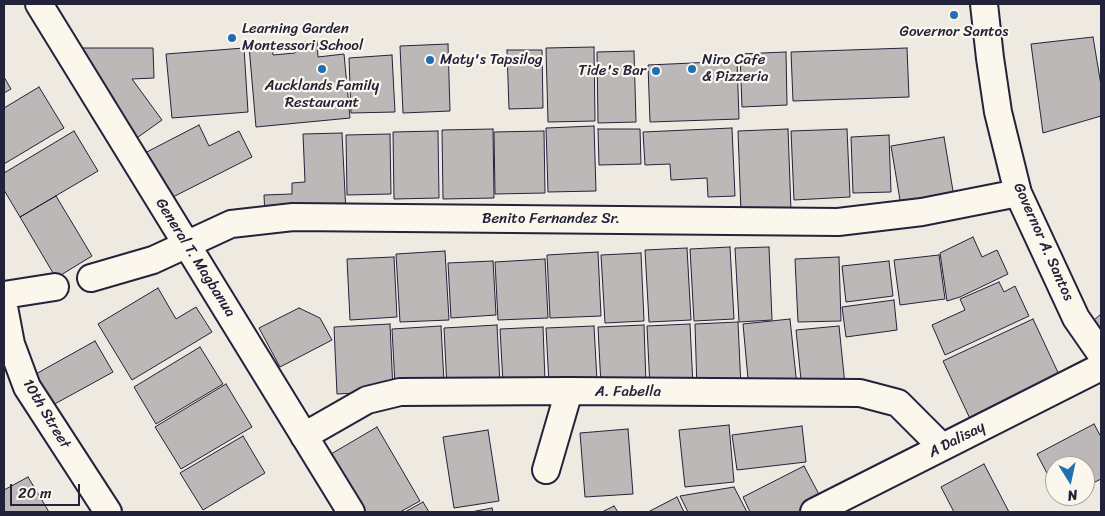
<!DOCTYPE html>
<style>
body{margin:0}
#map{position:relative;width:1105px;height:516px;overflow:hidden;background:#eeeae2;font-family:Sriracha,sans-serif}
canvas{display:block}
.frame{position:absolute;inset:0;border:5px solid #22223b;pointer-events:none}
.north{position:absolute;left:1045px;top:456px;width:50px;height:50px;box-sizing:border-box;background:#fbf7ec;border:1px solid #a4a2a5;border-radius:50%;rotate:170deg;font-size:14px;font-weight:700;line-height:20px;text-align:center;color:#22223b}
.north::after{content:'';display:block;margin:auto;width:18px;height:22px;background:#1f6fb2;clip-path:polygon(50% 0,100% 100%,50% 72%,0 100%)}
.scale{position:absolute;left:10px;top:484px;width:70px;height:22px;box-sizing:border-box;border:2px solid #22223b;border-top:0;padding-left:6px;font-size:15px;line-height:18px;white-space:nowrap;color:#22223b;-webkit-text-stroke:4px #fbf7ec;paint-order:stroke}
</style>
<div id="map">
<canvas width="1105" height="516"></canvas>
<div class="frame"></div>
<div class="north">N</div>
<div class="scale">20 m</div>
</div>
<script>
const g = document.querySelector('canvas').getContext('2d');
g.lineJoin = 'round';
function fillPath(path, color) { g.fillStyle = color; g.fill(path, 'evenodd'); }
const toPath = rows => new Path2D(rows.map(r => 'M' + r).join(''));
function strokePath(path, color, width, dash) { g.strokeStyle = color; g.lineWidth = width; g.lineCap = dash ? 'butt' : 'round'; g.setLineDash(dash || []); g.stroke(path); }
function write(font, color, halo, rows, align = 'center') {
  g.font = font + ' Sriracha,sans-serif'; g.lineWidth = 4.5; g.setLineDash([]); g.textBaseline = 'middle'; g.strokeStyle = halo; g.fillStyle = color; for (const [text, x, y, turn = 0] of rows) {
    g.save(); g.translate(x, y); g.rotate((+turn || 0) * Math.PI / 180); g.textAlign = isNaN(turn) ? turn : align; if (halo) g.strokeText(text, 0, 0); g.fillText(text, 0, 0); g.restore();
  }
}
const building = toPath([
 [1093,37,1101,85,1101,116,1043,133,1031,44,1093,37],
 [317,41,318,57,344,54,350,118,256,127,249,46,272,44,273,55,295,53,294,43,317,41],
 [448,44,450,111,403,113,400,46,448,44],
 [594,47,595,121,548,122,546,48,594,47],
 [80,48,153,48,154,78,132,79,162,120,134,140,80,48],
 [244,48,248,112,172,118,166,54,244,48],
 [907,48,909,97,793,101,791,52,907,48],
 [507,50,542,50,543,108,509,109,507,50],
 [634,51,636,122,598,123,597,52,634,51],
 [786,52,787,105,742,107,740,54,786,52],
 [392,55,395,112,351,113,349,58,392,55],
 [737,61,739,119,650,122,648,65,737,61],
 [4,77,11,89,4,93,4,77],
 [39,87,64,128,4,164,4,108,39,87],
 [199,125,209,146,239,131,252,157,165,201,141,155,199,125],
 [594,126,596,191,548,192,546,128,594,126],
 [732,128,735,196,708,197,707,178,671,180,670,164,645,165,643,132,732,128],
 [493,129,494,198,443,199,442,130,493,129],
 [598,129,640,129,641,164,599,165,598,129],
 [788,129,791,211,741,213,738,131,788,129],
 [847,129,850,197,794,200,791,131,847,129],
 [74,131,98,171,20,217,4,190,4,173,74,131],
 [438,131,439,198,394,199,393,132,438,131],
 [544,131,545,193,495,194,494,132,544,131],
 [342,133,346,213,265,216,264,195,292,194,292,183,305,182,303,134,342,133],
 [390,134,391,194,347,195,346,135,390,134],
 [889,135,891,192,853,193,851,137,889,135],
 [944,137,955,203,902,212,891,146,944,137],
 [56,196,92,256,56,278,20,217,56,196],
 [973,237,982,257,997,250,1008,274,960,297,947,301,940,253,973,237],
 [730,247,734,319,694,321,690,249,730,247],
 [769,247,772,320,739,322,735,248,769,247],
 [687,248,691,320,649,322,645,250,687,248],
 [445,251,449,320,400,322,396,254,445,251],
 [598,252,601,316,550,318,547,255,598,252],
 [641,253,644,321,605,323,601,255,641,253],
 [939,255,945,299,900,305,894,260,939,255],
 [394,257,397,317,350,320,347,259,394,257],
 [839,257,841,321,798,322,795,259,839,257],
 [545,259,548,318,498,320,495,262,545,259],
 [493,261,496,315,451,318,448,263,493,261],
 [889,261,893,296,846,302,842,266,889,261],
 [999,282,1004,292,1015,286,1029,316,945,355,932,325,965,310,960,299,999,282],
 [158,288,176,319,196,307,212,332,132,380,98,324,158,288],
 [894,300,897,330,846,337,842,307,894,300],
 [299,308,320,318,332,340,280,367,259,328,299,308],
 [1101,314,1101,329,1094,320,1101,314],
 [790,319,797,386,749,390,743,324,790,319],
 [1033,319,1062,381,972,423,943,361,1033,319],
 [738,322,741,388,697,390,695,324,738,322],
 [390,324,393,391,337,394,334,327,390,324],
 [690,324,693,386,650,388,647,326,690,324],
 [497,325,500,385,447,388,444,328,497,325],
 [644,325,646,384,601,386,598,327,644,325],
 [441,326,444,382,395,385,392,329,441,326],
 [594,326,597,381,549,384,546,328,594,326],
 [839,326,845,385,802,390,796,330,839,326],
 [543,327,545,381,503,383,500,329,543,327],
 [95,341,113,372,51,406,34,375,95,341],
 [200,347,223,384,156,424,134,387,200,347],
 [226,384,252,427,181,469,155,427,226,384],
 [1094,424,1101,437,1101,479,1091,484,1085,472,1085,466,1082,466,1080,462,1072,466,1055,466,1055,475,1049,477,1037,454,1094,424],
 [729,425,734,482,685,487,679,430,729,425],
 [802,426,806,462,737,470,732,435,802,426],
 [377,427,420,501,400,512,358,512,326,457,377,427],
 [628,429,633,494,585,497,580,433,628,429],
 [488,430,499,501,454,508,443,437,488,430],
 [243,436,265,473,203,510,180,473,243,436],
 [984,464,1009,512,954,512,941,487,984,464],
 [804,466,823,502,802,512,750,512,743,497,804,466],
 [28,477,49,512,4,512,4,490,28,477],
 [734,487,747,512,688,512,680,496,734,487],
 [677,497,684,512,648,512,677,497],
 [423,502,429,512,405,512,423,502],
 [614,506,618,512,602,512,614,506],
 [492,508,493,512,471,512,492,508]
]);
fillPath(building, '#bcb8b8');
strokePath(building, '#22223b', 1);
const street = toPath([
 [39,4,351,512],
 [984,4,990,58,998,112,1018,193,1076,318,1101,354],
 [91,278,153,260,231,224,293,217,838,222,922,212,1018,193],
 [4,295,55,287],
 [4,307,11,344,27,387,108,512],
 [304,436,367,400,400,392,569,391,860,393,898,403,942,447],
 [546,470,569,391],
 [814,512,1101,367]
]);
strokePath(street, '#22223b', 30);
strokePath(street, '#fbf7ec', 26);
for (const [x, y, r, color] of [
 [954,15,5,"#1f6fb2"],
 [232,38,5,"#1f6fb2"],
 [430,60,5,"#1f6fb2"],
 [322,69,5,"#1f6fb2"],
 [692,69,5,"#1f6fb2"],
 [656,71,5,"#1f6fb2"]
]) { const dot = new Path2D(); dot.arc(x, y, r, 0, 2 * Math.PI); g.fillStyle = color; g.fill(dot); strokePath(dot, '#fbf7ec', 2); }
write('15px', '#22223b', '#fbf7ec', [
 ["Learning Garden",242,29],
 ["Montessori School",242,46],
 ["Governor Santos",954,32,"center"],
 ["Maty's Tapsilog",440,60],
 ["Niro Cafe",702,60],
 ["& Pizzeria",702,77],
 ["Tide's Bar",646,71,"right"],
 ["Aucklands Family",322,86,"center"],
 ["Restaurant",322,103,"center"]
], 'left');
write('15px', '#22223b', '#fbf7ec', [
 ["Benito Fernandez Sr.",551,219],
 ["Governor A. Santos",1043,242,66],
 ["General T. Magbanua",195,258,58],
 ["A. Fabella",628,392],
 ["10th Street",46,414,59],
 ["A Dalisay",957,440,-27]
]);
</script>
